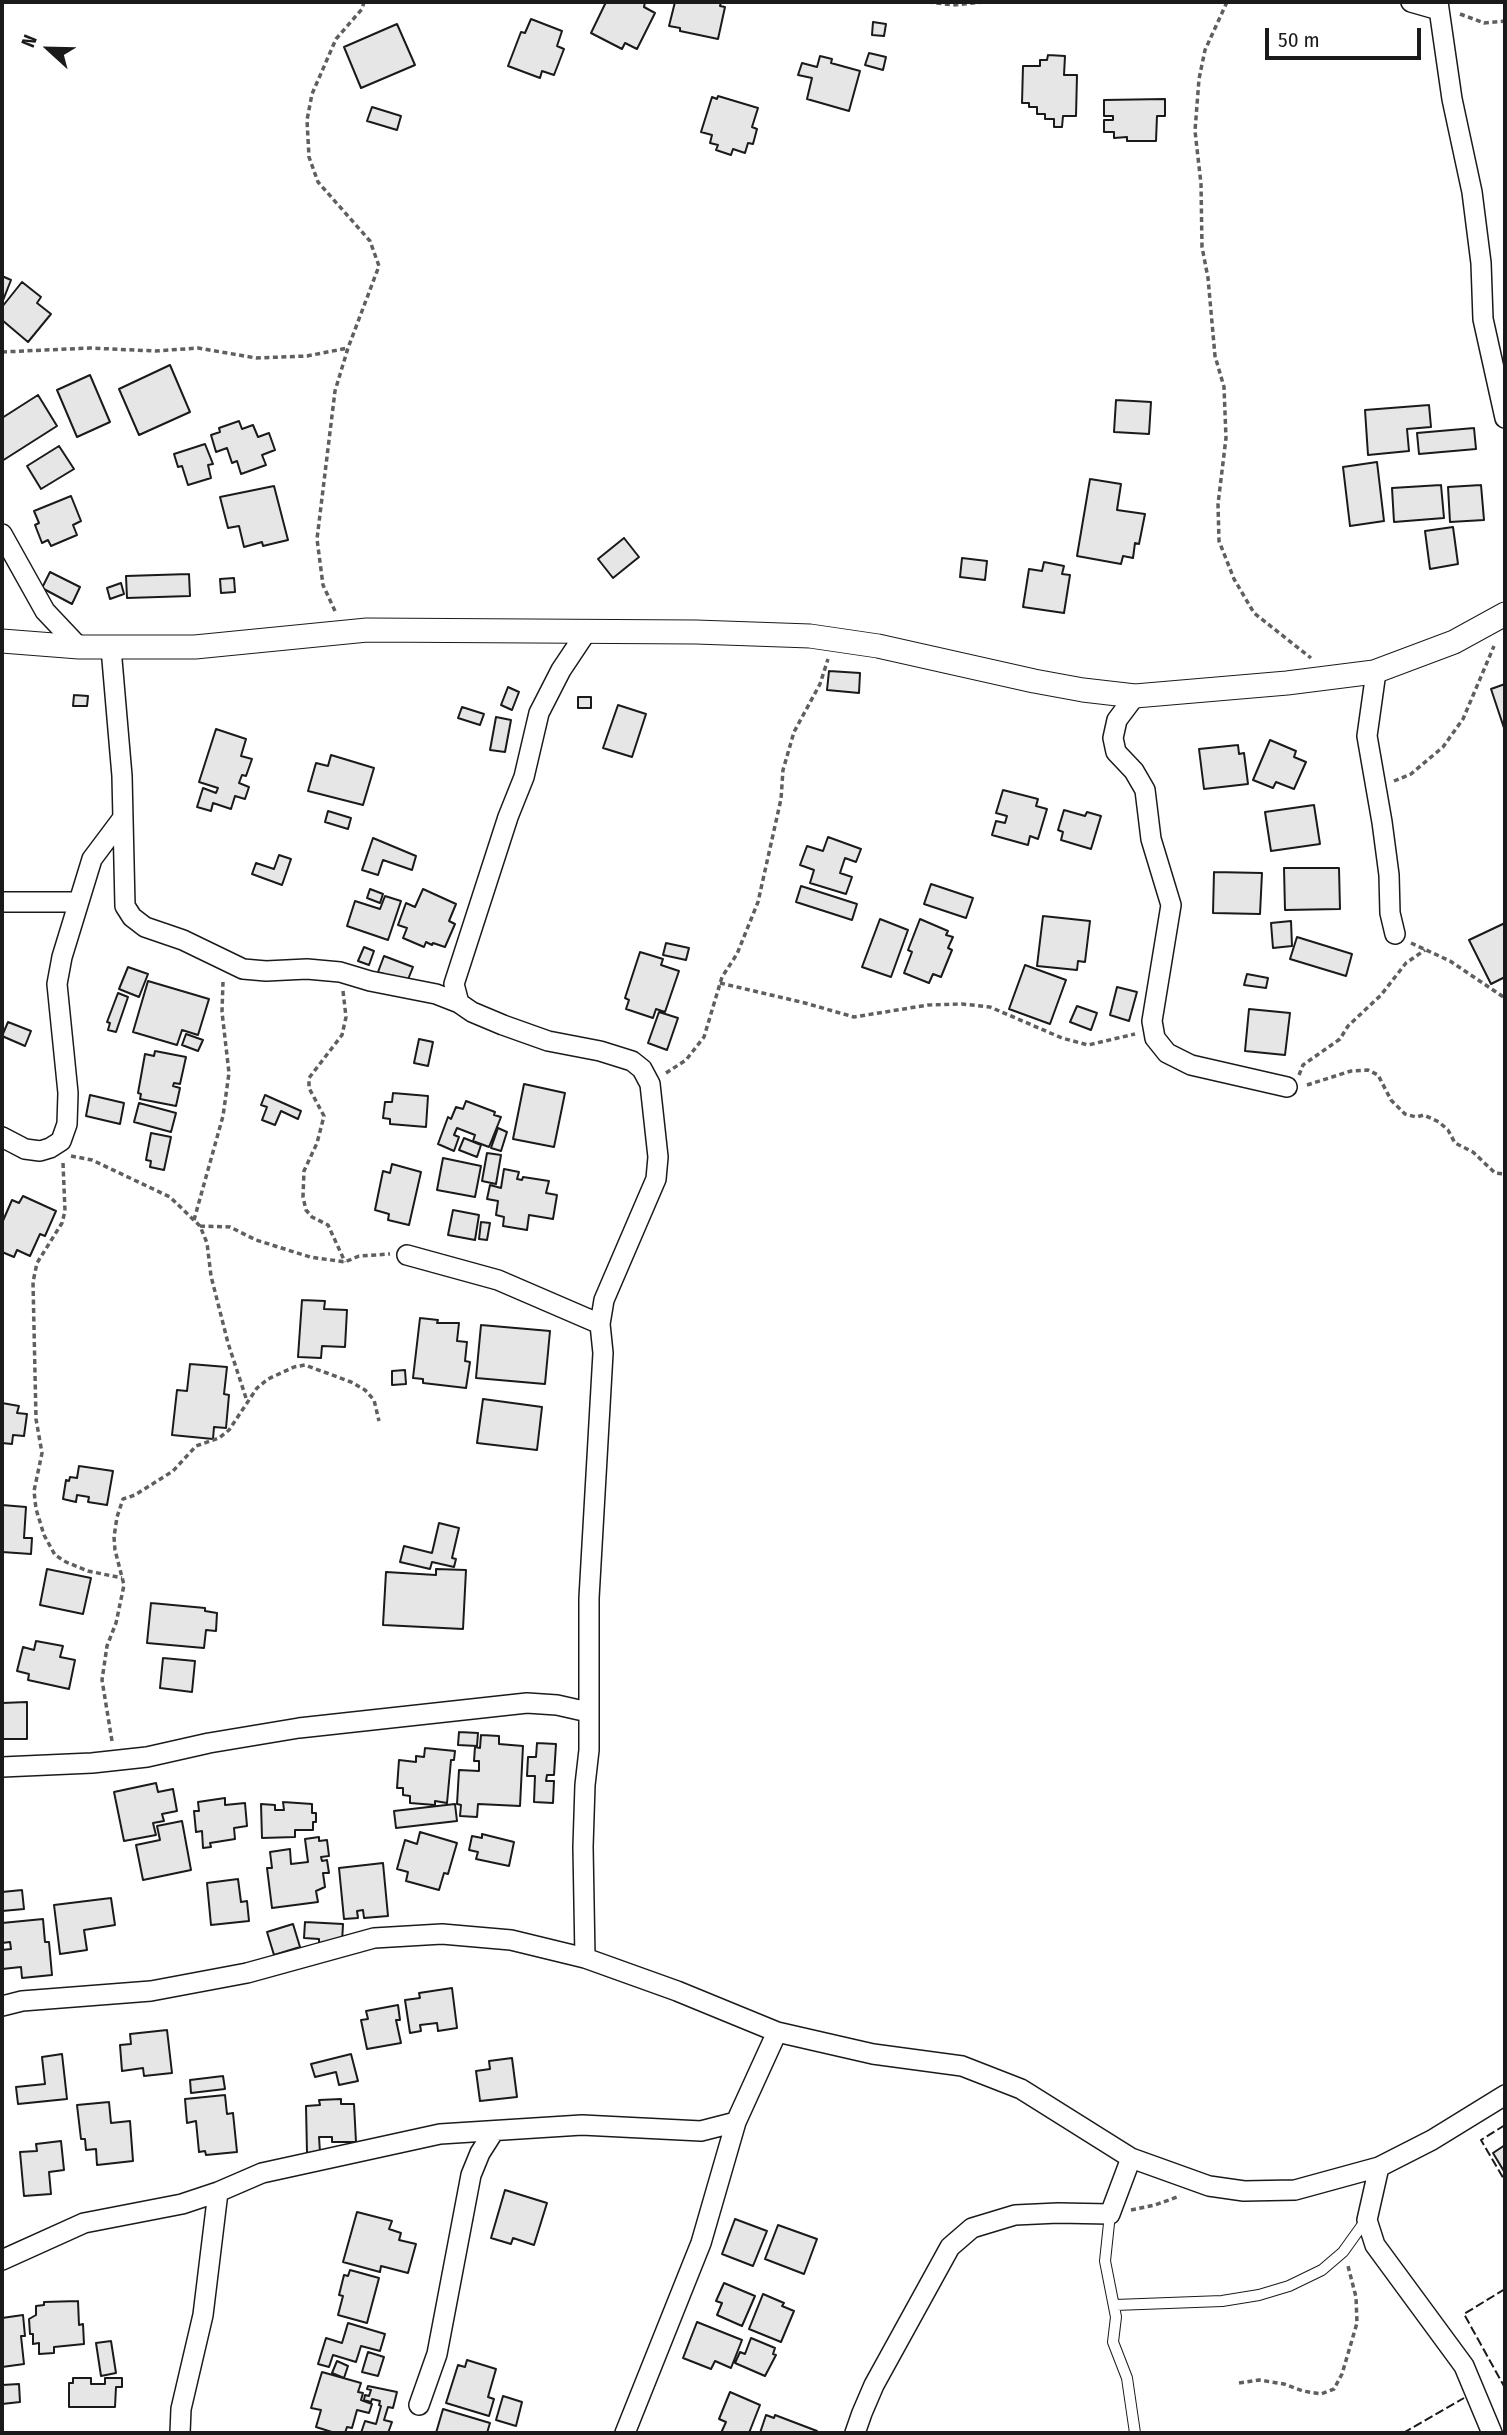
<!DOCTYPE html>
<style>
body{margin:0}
#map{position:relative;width:1507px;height:2435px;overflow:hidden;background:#fff;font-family:"Fira Sans Condensed",sans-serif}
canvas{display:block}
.frame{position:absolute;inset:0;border:4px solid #1a1a1a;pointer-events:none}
.north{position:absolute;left:14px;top:14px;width:70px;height:70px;-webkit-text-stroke:5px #fff;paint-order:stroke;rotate:292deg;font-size:19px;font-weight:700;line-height:28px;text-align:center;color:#1a1a1a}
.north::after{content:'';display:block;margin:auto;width:24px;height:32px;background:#1a1a1a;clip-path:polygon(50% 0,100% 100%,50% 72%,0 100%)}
.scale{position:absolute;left:1265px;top:28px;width:156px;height:32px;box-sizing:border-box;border:4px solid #1a1a1a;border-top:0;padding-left:9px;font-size:21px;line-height:24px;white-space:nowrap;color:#1a1a1a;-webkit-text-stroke:5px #fff;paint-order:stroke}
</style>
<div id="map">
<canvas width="1507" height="2435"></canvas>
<div class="frame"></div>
<div class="north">N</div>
<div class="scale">50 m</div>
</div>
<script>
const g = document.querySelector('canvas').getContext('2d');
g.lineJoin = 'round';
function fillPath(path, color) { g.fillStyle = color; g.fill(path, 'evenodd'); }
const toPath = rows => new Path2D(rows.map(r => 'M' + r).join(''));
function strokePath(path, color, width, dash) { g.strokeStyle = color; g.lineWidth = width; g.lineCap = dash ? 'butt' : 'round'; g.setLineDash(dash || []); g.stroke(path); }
const building = toPath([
 [606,2,645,2,644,7,655,13,637,49,625,43,622,49,591,33,606,2],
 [675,2,721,2,720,6,725,7,718,39,680,31,680,28,669,26,675,2],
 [531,19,562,31,557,46,564,49,554,75,542,71,540,78,508,66,521,32,525,33,531,19],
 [873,22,886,24,884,36,872,35,873,22],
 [397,24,415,65,361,88,344,47,397,24],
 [869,53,886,57,883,70,865,65,869,53],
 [1048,55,1065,56,1064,75,1077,75,1076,116,1063,116,1062,127,1054,127,1054,119,1045,119,1045,114,1037,114,1037,107,1029,107,1029,103,1022,103,1023,66,1040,66,1040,60,1047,60,1048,55],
 [820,56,832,59,831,63,860,71,849,111,807,99,812,78,798,75,802,63,817,67,820,56],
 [718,96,758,108,752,127,757,129,753,144,748,143,745,153,733,149,731,155,716,150,718,145,710,143,712,135,701,132,712,97,717,99,718,96],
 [1165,99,1165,116,1157,116,1156,141,1127,141,1127,137,1114,138,1114,132,1104,132,1104,120,1113,120,1113,116,1104,116,1104,100,1165,99],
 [372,107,401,116,397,130,367,121,372,107],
 [2,276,11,280,2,303,2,276],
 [22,282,41,297,37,303,51,314,28,342,2,320,2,307,22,282],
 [170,365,190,412,139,435,119,389,170,365],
 [90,375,110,422,77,437,57,390,90,375],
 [38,395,57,426,2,461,2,418,38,395],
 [1116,400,1151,402,1149,434,1114,432,1116,400],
 [1429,405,1431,427,1407,429,1409,451,1368,455,1365,410,1429,405],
 [239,421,242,429,253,425,258,437,269,433,275,450,262,455,266,465,241,474,237,461,232,463,227,448,216,452,211,435,220,432,219,428,239,421],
 [1474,428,1476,449,1419,454,1417,433,1474,428],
 [205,444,213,464,208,465,211,478,188,485,182,466,178,467,174,454,205,444],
 [59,446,74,469,41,489,27,466,59,446],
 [1377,462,1384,521,1350,526,1343,467,1377,462],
 [1090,479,1121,484,1117,510,1145,514,1139,544,1135,543,1133,558,1123,556,1121,564,1077,556,1090,479],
 [1441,485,1444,518,1394,522,1392,488,1441,485],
 [1481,485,1484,520,1450,522,1448,487,1481,485],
 [274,486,288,540,263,546,262,542,244,547,239,526,228,528,220,497,274,486],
 [71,496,81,521,73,525,77,535,51,546,48,540,42,543,35,525,39,523,34,511,71,496],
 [1453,527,1458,564,1430,569,1425,531,1453,527],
 [624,538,639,557,613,578,598,559,624,538],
 [962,558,987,561,985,580,960,577,962,558],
 [1044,562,1064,566,1062,574,1070,575,1064,613,1023,607,1029,569,1042,571,1044,562],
 [50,572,80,587,72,604,42,588,50,572],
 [189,574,190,596,127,598,126,576,189,574],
 [234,578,235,592,221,593,220,579,234,578],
 [121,583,124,594,110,599,107,588,121,583],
 [829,671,860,673,859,693,827,690,829,671],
 [1505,684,1505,731,1491,689,1505,684],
 [508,687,519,692,512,710,501,705,508,687],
 [74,695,88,696,87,706,73,706,74,695],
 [578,697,591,697,591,708,578,708,578,697],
 [618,705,646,714,632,757,603,748,618,705],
 [462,707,484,714,480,725,458,718,462,707],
 [496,717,511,720,505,752,490,750,496,717],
 [216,729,246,739,241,756,252,759,246,776,242,775,239,783,249,787,245,799,235,796,231,809,213,803,211,811,197,807,203,788,216,793,218,788,199,782,216,729],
 [1270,740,1296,751,1294,757,1306,762,1294,789,1276,782,1273,788,1253,780,1270,740],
 [1238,745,1239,754,1244,753,1248,784,1204,789,1199,749,1238,745],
 [331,755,374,768,363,805,308,791,316,763,328,766,331,755],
 [1003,790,1038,799,1036,806,1047,809,1038,839,1030,836,1028,845,992,835,996,821,1005,823,1007,816,996,813,1003,790],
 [1314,805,1320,844,1271,851,1265,812,1314,805],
 [1064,810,1085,816,1087,812,1101,816,1091,849,1061,840,1063,832,1058,830,1064,810],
 [328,811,351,818,348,829,325,822,328,811],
 [828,837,861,849,856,862,845,858,840,873,852,877,846,894,810,883,814,870,800,865,807,846,823,851,828,837],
 [373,838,416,856,412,870,383,860,378,875,362,870,373,838],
 [279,855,291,859,282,885,252,874,256,863,274,869,279,855],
 [1284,868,1339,868,1340,909,1285,910,1284,868],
 [1214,872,1262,873,1260,914,1213,913,1214,872],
 [931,884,973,898,966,918,924,904,931,884],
 [801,886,857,904,852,920,796,902,801,886],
 [370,889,383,894,380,903,367,898,370,889],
 [423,889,456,904,449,921,455,924,445,947,433,943,432,945,426,942,424,947,403,938,407,928,398,925,406,903,415,907,423,889],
 [385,896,401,901,388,940,347,926,355,901,380,909,385,896],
 [1043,916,1090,921,1085,962,1078,961,1077,970,1037,966,1043,916],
 [880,919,908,930,891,977,862,967,880,919],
 [920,919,948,931,946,935,953,937,948,948,952,950,941,977,933,974,929,983,904,973,912,952,908,950,920,919],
 [1291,921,1292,946,1273,948,1271,923,1291,921],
 [1505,923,1505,977,1491,984,1469,940,1505,923],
 [1297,937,1352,954,1346,976,1290,959,1297,937],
 [666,943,689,948,686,960,663,955,666,943],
 [364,947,374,951,369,965,358,961,364,947],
 [640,952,663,959,661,965,679,971,665,1012,656,1009,653,1018,626,1009,629,1000,625,998,640,952],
 [384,956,413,967,407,982,378,972,384,956],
 [1025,965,1066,980,1050,1024,1009,1009,1025,965],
 [128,967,148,974,139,997,119,989,128,967],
 [1247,974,1268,978,1266,988,1244,985,1247,974],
 [148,981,209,999,198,1035,182,1030,177,1045,133,1032,148,981],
 [1117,987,1137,992,1129,1021,1110,1015,1117,987],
 [118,993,128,997,116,1032,108,1030,110,1023,107,1022,118,993],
 [1077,1006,1097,1013,1091,1030,1070,1022,1077,1006],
 [1249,1009,1290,1013,1285,1055,1245,1051,1249,1009],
 [659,1012,678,1018,667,1050,648,1043,659,1012],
 [8,1022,31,1031,25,1046,2,1036,8,1022],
 [186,1034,203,1040,198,1051,182,1045,186,1034],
 [419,1039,433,1042,428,1066,414,1063,419,1039],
 [155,1051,186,1057,180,1084,174,1083,173,1086,180,1088,176,1106,140,1099,141,1094,138,1093,145,1054,154,1056,155,1051],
 [524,1084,565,1093,554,1147,513,1139,524,1084],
 [393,1093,428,1096,426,1127,390,1124,390,1119,383,1118,385,1102,392,1102,393,1093],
 [90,1095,124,1103,120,1124,86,1116,90,1095],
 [265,1095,301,1111,298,1119,281,1111,275,1125,262,1120,267,1107,261,1105,265,1095],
 [466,1101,495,1112,494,1115,501,1117,489,1147,473,1141,475,1135,457,1128,454,1135,459,1137,454,1151,438,1144,448,1117,451,1119,456,1107,463,1109,466,1101],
 [139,1103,176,1113,171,1132,134,1122,139,1103],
 [498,1128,507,1132,501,1151,491,1148,498,1128],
 [151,1133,171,1137,164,1170,150,1167,151,1161,146,1160,151,1133],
 [464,1138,481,1145,477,1157,459,1150,464,1138],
 [487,1153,501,1155,496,1184,482,1181,487,1153],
 [443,1158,481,1166,475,1197,437,1190,443,1158],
 [392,1164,421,1172,409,1225,388,1220,389,1214,375,1210,383,1171,390,1173,392,1164],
 [504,1169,519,1172,517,1179,522,1180,523,1177,549,1181,546,1193,557,1195,553,1219,529,1215,527,1230,503,1226,504,1217,496,1215,498,1201,487,1199,490,1185,501,1188,504,1169],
 [23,1196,56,1211,45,1236,40,1234,30,1256,17,1250,14,1257,2,1252,2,1223,12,1200,19,1203,23,1196],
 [453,1210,479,1215,475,1240,448,1235,453,1210],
 [481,1222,490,1223,487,1240,479,1239,481,1222],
 [302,1300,325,1301,324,1309,347,1310,345,1347,322,1346,321,1358,298,1357,302,1300],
 [420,1318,438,1320,437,1323,459,1323,457,1341,467,1342,465,1361,470,1362,466,1388,423,1383,423,1379,413,1378,420,1318],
 [481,1325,550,1331,545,1384,476,1378,481,1325],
 [190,1364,227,1367,224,1394,229,1395,226,1428,214,1427,213,1439,172,1435,177,1390,187,1391,190,1364],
 [405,1370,406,1384,392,1385,392,1371,405,1370],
 [483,1399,542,1407,537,1450,477,1443,483,1399],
 [2,1403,19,1406,17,1413,27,1414,24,1436,13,1435,12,1444,2,1443,2,1403],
 [79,1466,113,1471,107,1505,88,1502,89,1497,77,1495,76,1502,63,1499,66,1480,69,1481,70,1477,77,1478,79,1466],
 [2,1505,26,1507,24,1538,32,1538,31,1554,2,1552,2,1505],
 [439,1523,459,1528,452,1558,456,1559,454,1567,432,1562,430,1569,400,1562,404,1546,432,1553,439,1523],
 [47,1569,91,1578,83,1614,40,1605,47,1569],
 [436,1569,466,1570,463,1629,383,1625,386,1572,436,1575,436,1569],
 [151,1603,205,1608,205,1611,217,1613,216,1631,206,1630,204,1648,147,1643,151,1603],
 [36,1641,63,1646,60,1657,75,1660,69,1689,28,1680,29,1674,17,1671,23,1647,34,1650,36,1641],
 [163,1658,195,1661,192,1692,160,1688,163,1658],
 [27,1702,27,1739,2,1739,2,1703,27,1702],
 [459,1732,478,1733,477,1746,458,1745,459,1732],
 [481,1735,499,1736,499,1744,523,1746,520,1806,478,1804,477,1817,460,1816,461,1805,457,1804,459,1770,479,1771,479,1761,474,1761,475,1747,480,1748,481,1735],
 [537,1743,556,1744,554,1775,547,1775,546,1781,554,1781,553,1803,534,1802,535,1776,527,1776,528,1757,536,1757,537,1743],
 [425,1748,455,1751,454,1760,451,1760,447,1803,435,1801,435,1805,410,1803,410,1796,403,1795,403,1788,397,1788,399,1760,416,1762,416,1756,424,1757,425,1748],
 [156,1783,158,1792,173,1789,177,1811,162,1814,164,1821,153,1823,156,1835,124,1841,114,1792,156,1783],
 [225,1798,225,1805,245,1803,247,1826,234,1828,235,1839,210,1843,211,1847,203,1848,202,1831,196,1832,194,1811,199,1811,198,1802,225,1798],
 [283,1802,312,1804,312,1813,316,1813,316,1822,313,1822,313,1830,295,1830,295,1837,262,1838,261,1804,275,1805,275,1810,284,1810,283,1802],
 [455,1804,457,1821,396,1828,394,1811,455,1804],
 [182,1821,191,1870,143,1880,136,1845,160,1840,157,1826,182,1821],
 [420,1832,457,1843,448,1874,444,1873,439,1890,406,1881,408,1872,397,1869,405,1840,417,1844,420,1832],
 [482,1834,514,1842,509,1866,476,1859,478,1852,469,1850,472,1836,482,1838,482,1834],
 [319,1837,319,1841,327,1840,329,1856,321,1857,322,1861,327,1860,329,1873,323,1873,325,1887,316,1891,318,1902,272,1908,267,1868,272,1868,270,1852,290,1849,291,1864,308,1862,305,1839,319,1837],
 [383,1863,388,1916,364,1918,363,1910,357,1911,358,1918,344,1919,339,1868,383,1863],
 [238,1879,241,1902,247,1901,249,1921,211,1925,207,1883,238,1879],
 [22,1890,24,1909,2,1911,2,1892,22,1890],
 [111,1898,115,1925,84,1930,87,1950,60,1954,54,1905,111,1898],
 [43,1919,45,1942,49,1942,52,1975,22,1978,21,1967,2,1969,2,1950,11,1949,10,1942,2,1943,2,1923,43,1919],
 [305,1922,343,1924,342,1943,319,1943,319,1939,304,1938,305,1922],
 [293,1924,300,1947,274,1955,267,1932,293,1924],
 [452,1988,457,2028,438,2031,437,2023,420,2025,421,2031,410,2033,405,2000,420,1998,419,1993,452,1988],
 [398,2005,400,2020,396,2020,401,2043,367,2049,361,2020,368,2019,366,2011,398,2005],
 [167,2030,172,2073,144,2076,143,2068,122,2071,120,2045,131,2044,130,2034,167,2030],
 [62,2054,67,2099,18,2104,16,2087,45,2084,42,2057,62,2054],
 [351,2054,358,2081,339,2085,336,2072,315,2077,311,2064,351,2054],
 [512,2058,517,2097,480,2101,476,2071,490,2069,489,2061,512,2058],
 [223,2076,225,2089,191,2093,190,2080,223,2076],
 [225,2095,227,2114,233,2113,237,2152,206,2155,205,2151,199,2152,196,2121,187,2123,185,2099,225,2095],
 [341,2099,341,2104,354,2104,356,2142,332,2142,332,2137,319,2137,320,2152,307,2153,306,2106,320,2105,319,2100,341,2099],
 [109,2102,111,2123,130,2121,133,2161,97,2165,96,2149,86,2150,85,2139,81,2139,77,2105,109,2102],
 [61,2141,64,2170,49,2172,51,2194,24,2196,20,2152,37,2151,36,2144,61,2141],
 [1505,2145,1505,2173,1493,2153,1505,2145],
 [505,2190,547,2203,534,2245,513,2238,511,2244,491,2238,505,2190],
 [357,2212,392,2221,389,2229,401,2233,399,2240,416,2244,408,2273,381,2266,380,2272,343,2262,357,2212],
 [735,2219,767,2231,753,2266,722,2254,735,2219],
 [778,2225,817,2239,804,2274,765,2259,778,2225],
 [350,2270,379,2278,367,2323,338,2315,343,2296,339,2295,344,2275,348,2276,350,2270],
 [724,2283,755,2296,742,2326,717,2315,722,2303,716,2301,724,2283],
 [763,2294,784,2303,782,2306,794,2311,781,2342,749,2329,763,2294],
 [78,2301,79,2325,83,2324,84,2344,54,2347,54,2353,39,2354,39,2343,33,2344,33,2334,30,2334,29,2319,36,2315,36,2306,44,2305,44,2302,78,2301],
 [23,2315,25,2336,21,2336,24,2364,2,2367,2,2318,23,2315],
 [697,2322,742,2340,731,2368,715,2361,711,2369,683,2358,697,2322],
 [348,2323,385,2334,380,2351,361,2346,356,2362,333,2355,329,2367,318,2364,326,2338,342,2343,348,2323],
 [751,2338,775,2348,773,2354,776,2355,765,2376,735,2363,740,2352,745,2354,751,2338],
 [111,2341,116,2373,101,2376,96,2343,111,2341],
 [368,2352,384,2357,378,2376,362,2372,368,2352],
 [467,2360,496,2369,488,2397,494,2399,489,2416,446,2403,458,2365,465,2367,467,2360],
 [337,2361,348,2366,344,2378,332,2373,337,2361],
 [322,2372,361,2383,358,2392,363,2393,361,2400,372,2404,369,2413,357,2410,352,2428,347,2427,345,2433,335,2433,316,2427,321,2410,311,2408,322,2372],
 [73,2378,91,2378,91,2384,105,2384,105,2378,122,2378,122,2387,116,2387,115,2407,69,2407,69,2383,73,2383,73,2378],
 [19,2384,20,2402,2,2404,2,2385,19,2384],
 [368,2386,397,2392,393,2408,388,2407,384,2420,392,2422,388,2433,361,2433,365,2421,376,2424,381,2406,379,2405,380,2401,372,2399,371,2402,364,2400,365,2395,369,2396,371,2390,367,2389,368,2386],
 [730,2392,760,2405,749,2433,721,2433,726,2422,719,2419,730,2392],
 [503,2396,522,2402,516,2426,496,2420,503,2396],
 [443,2409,490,2423,487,2433,436,2433,443,2409],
 [766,2415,774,2418,775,2415,817,2431,816,2433,760,2433,766,2415]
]);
fillPath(building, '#e6e6e6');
strokePath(building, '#1a1a1a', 2);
const service = toPath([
 [1110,2214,1105,2261,1116,2317,1113,2342,1127,2378,1135,2433],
 [1115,2305,1222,2301,1259,2295,1289,2286,1322,2270,1343,2252,1366,2220]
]);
const minor = toPath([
 [1411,2,1439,10],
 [1438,2,1452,99,1472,192,1481,263,1483,319,1505,418],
 [2,534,45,611,79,647],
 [111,648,122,776,125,906,132,917,145,927,183,940,243,969,266,971,307,969,340,972,370,981,436,994,459,1003],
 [1376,672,1367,736,1382,822,1389,875,1390,913,1395,934],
 [1135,696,1117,720,1113,738,1116,752,1134,771,1145,790,1151,839,1171,905,1152,1021,1155,1038,1167,1053,1191,1065,1287,1087],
 [2,902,78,902],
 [2,1137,25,1149,40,1151,50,1148,61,1141,67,1124,68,1093,57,984,62,957,92,859,122,819],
 [407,1255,498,1280,600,1324],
 [2,1767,92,1763,147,1757,209,1743,299,1728,527,1703,557,1705,588,1712],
 [585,1958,583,1847,585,1785,589,1750,589,1598,603,1353,600,1324,604,1300,656,1179,658,1157,650,1084,642,1069,632,1061,600,1051,548,1041,503,1025,472,1012,459,1003,454,984,508,817,524,777,539,713,561,670,587,631],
 [2,2006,22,2001,151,1991,247,1973,374,1938,442,1934,511,1940,585,1958,677,1991,777,2032,873,2054,962,2066,1021,2089,1131,2158,1209,2186,1244,2191,1295,2190,1379,2167,1432,2140,1505,2095],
 [1379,2167,1367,2220,1375,2245,1464,2366,1492,2433],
 [2,2260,84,2223,182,2204,218,2192,262,2173,440,2134,582,2125,701,2131,736,2122],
 [419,2405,437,2354,471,2175,480,2153,494,2131],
 [180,2433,181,2409,203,2315,218,2192],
 [625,2433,701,2243,736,2122,777,2032],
 [855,2433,862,2413,874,2385,950,2247,972,2228,1015,2215,1058,2213,1110,2214,1131,2158]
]);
const tertiary = toPath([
 [2,641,79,647,195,647,367,630,696,632,810,636,878,646,1034,681,1083,690,1135,696,1287,683,1374,672,1454,642,1505,614]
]);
strokePath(service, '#1a1a1a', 12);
strokePath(minor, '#1a1a1a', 22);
strokePath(tertiary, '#1a1a1a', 25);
strokePath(toPath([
 [928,2,953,5,984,2],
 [1227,2,1205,50,1199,79,1195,131,1201,184,1202,247,1208,278,1215,356,1224,387,1226,438,1218,504,1219,541,1234,579,1254,613,1311,658],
 [1460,14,1484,23,1505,21],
 [2,352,90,348,155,351,198,348,256,358,307,356,348,348],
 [335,611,323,585,317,539,335,391,348,348,379,266,370,241,318,182,309,157,307,120,312,94,336,39,362,9,364,2],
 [1394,781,1411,774,1443,747,1463,719,1494,646],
 [1411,943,1450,961,1505,998],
 [720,983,805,1003,854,1017,928,1005,962,1004,990,1007,1062,1038,1088,1045,1135,1034],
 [343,991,346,1017,342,1035,309,1078,309,1088,324,1116,317,1143,304,1171,303,1197,306,1210,312,1217,328,1225,345,1262],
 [666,1073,686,1060,704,1037,722,977,737,954,758,902,781,799,783,770,794,732,820,684,828,659],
 [1299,1075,1303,1065,1340,1039,1348,1026,1381,995,1406,963,1425,950],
 [1307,1085,1351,1071,1368,1070,1378,1075,1391,1100,1405,1114,1416,1117,1424,1115,1439,1122,1448,1130,1455,1143,1473,1152,1495,1173,1505,1174],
 [71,1156,92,1160,170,1197,200,1226,207,1243,211,1276,228,1343,247,1401],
 [63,1163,65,1211,62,1223,37,1263,33,1282,36,1419,42,1453,34,1491,36,1509,44,1535,55,1555,66,1562,88,1571,122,1578],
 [194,1220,223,1116,229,1073,222,1012,223,982],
 [200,1226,230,1227,256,1240,310,1257,345,1262,359,1256,390,1254],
 [112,1741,102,1680,107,1646,116,1623,124,1585,115,1550,114,1537,117,1517,123,1499,135,1495,173,1471,196,1446,219,1438,229,1430,257,1388,268,1379,294,1367,305,1365,324,1372,351,1382,365,1390,374,1400,379,1421],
 [1131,2210,1155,2205,1180,2196],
 [1239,2383,1259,2380,1284,2384,1303,2391,1321,2394,1334,2389,1342,2374,1357,2323,1356,2297,1348,2266]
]), '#5f5f5f', 3.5, [5, 3.5]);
strokePath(service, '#fff', 10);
strokePath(minor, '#fff', 19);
strokePath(tertiary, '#fff', 23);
strokePath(toPath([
 [1505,2125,1481,2140,1505,2181],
 [1505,2289,1464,2314,1505,2388],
 [1403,2433,1464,2398]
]), '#1a1a1a', 2, [9, 3.5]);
</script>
